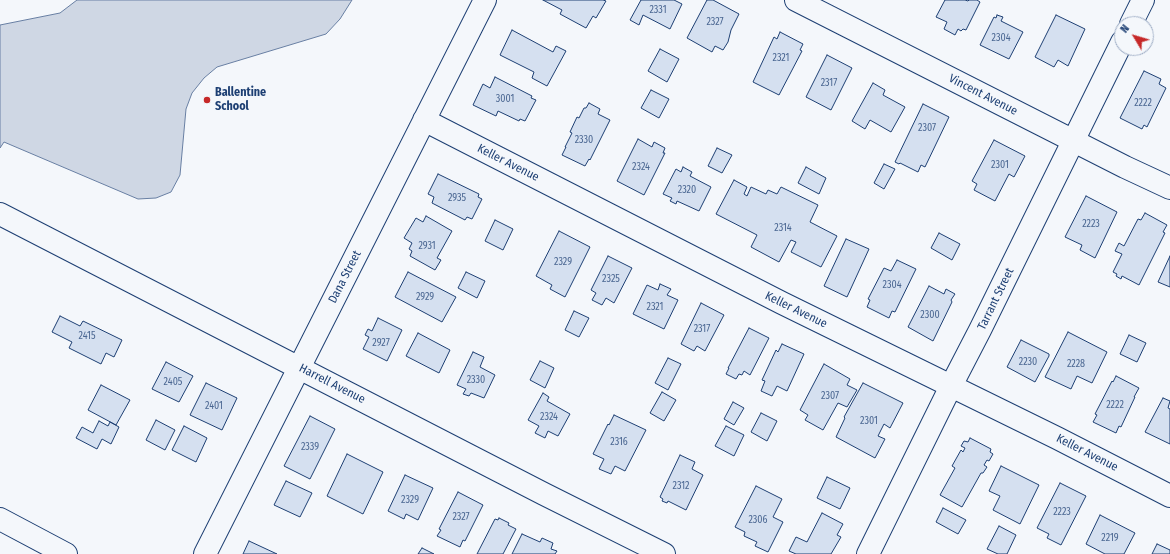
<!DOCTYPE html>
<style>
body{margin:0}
#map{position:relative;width:1170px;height:554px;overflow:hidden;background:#f4f7fb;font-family:"Fira Sans Condensed",sans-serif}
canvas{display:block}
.north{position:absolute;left:1114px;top:16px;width:40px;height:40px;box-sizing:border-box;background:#f4f7fb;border:1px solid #9eadc5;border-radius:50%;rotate:308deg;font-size:11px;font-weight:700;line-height:16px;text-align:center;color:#1d3f73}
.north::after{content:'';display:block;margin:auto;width:14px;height:18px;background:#c62828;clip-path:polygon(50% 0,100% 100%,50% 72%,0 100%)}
</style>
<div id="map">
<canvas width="1170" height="554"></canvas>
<div class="north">N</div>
</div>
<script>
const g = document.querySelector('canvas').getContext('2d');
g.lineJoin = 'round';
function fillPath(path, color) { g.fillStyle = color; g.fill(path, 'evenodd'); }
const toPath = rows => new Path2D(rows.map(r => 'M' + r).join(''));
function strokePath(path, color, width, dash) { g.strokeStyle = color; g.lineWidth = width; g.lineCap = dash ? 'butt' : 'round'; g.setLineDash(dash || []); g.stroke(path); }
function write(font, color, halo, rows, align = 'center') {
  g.font = font + ' "Fira Sans Condensed",sans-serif'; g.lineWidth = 3; g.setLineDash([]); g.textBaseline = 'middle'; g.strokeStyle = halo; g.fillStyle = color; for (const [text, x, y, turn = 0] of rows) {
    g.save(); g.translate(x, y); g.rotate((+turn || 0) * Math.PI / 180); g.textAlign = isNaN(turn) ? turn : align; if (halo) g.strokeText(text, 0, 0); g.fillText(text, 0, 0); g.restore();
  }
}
const water = toPath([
 [77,0,352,0,340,19,326,34,217,67,204,78,192,93,186,109,180,175,171,192,156,198,138,199,4,142,0,148,0,25,60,13,77,0]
]);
fillPath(water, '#cfd7e4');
strokePath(water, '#687fa3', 1);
const building = toPath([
 [543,0,603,0,606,1,596,18,593,16,586,28,560,14,562,10,543,0],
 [641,0,674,0,682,4,670,29,643,15,639,25,630,20,641,0],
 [707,0,713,0,739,14,731,30,728,42,723,50,715,46,712,52,687,38,707,0],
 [945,0,965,0,968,1,969,0,977,0,980,2,966,30,963,29,961,31,958,29,955,35,944,29,947,22,936,17,945,0],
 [997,15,1003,17,1001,21,1023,32,1009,59,980,45,994,17,996,18,997,15],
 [1056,15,1085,29,1068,66,1058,60,1054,67,1035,57,1056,15],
 [512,30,553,52,556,46,566,51,547,86,532,78,534,72,500,55,512,30],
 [780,32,803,44,800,50,802,51,779,95,753,82,774,37,777,39,780,32],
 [660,49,679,59,667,82,648,71,660,49],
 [827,55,852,68,831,110,806,97,827,55],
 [1144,71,1161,79,1159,84,1166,88,1147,127,1144,125,1142,129,1120,118,1144,71],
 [495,77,532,96,531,98,536,100,525,121,520,119,519,121,498,111,496,116,473,105,483,84,490,88,495,77],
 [873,83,885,90,883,95,905,107,891,132,870,120,865,129,852,121,873,83],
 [651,90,669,99,659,118,641,108,651,90],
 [589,103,600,109,598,114,610,120,590,160,589,159,585,166,562,155,566,147,565,147,572,133,570,132,577,117,579,118,584,108,586,108,589,103],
 [923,104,949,117,925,167,921,165,918,172,900,163,899,164,895,162,923,104],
 [638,139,652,147,654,142,665,148,663,153,665,153,644,195,617,181,638,139],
 [994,140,1025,156,1014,177,1009,174,995,201,974,190,977,184,972,181,994,140],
 [717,148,732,155,722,173,708,166,717,148],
 [884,164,895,169,884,189,874,183,884,164],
 [683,167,692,172,690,176,711,187,699,211,677,201,676,204,670,201,672,198,663,194,676,169,681,172,683,167],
 [806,167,826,178,819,194,798,183,806,167],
 [438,174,479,194,478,197,482,199,472,219,467,217,465,220,432,203,434,197,428,194,438,174],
 [734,180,747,187,744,194,747,196,751,187,766,194,768,190,777,194,781,187,818,205,810,222,837,236,821,267,791,252,796,242,791,240,779,262,751,247,757,235,716,214,734,180],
 [1086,196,1117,212,1095,258,1080,250,1082,245,1065,237,1086,196],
 [1145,213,1167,225,1163,232,1165,233,1139,285,1122,276,1121,279,1116,276,1117,274,1113,272,1122,254,1115,251,1119,243,1124,246,1138,219,1141,220,1145,213],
 [426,216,452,231,437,258,441,260,435,270,410,256,412,251,409,249,412,243,404,238,416,218,423,222,426,216],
 [495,220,513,229,503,250,485,241,495,220],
 [559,231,590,247,565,297,550,289,552,285,536,276,559,231],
 [939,233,960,244,952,260,931,248,939,233],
 [846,239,869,249,847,297,824,286,846,239],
 [608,256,632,268,614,303,606,298,602,305,592,300,596,293,591,290,608,256],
 [1170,256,1170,287,1158,282,1170,256],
 [897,260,916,269,895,312,892,311,889,318,867,307,870,300,868,299,884,268,891,271,897,260],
 [408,272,456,297,442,322,395,297,408,272],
 [466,272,485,281,477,298,458,288,466,272],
 [660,284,671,289,667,295,678,300,664,329,633,314,647,285,658,290,660,284],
 [929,286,944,294,946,289,955,294,951,300,952,302,933,341,908,327,929,286],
 [701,303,724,315,705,351,697,346,694,351,681,344,701,303],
 [574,311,589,318,579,337,565,330,574,311],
 [60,316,80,326,83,321,122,340,114,357,106,353,101,364,69,348,72,342,52,332,60,316],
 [378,318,402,330,387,361,363,349,369,337,365,335,368,329,372,331,378,318],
 [749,328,769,338,750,375,744,371,742,375,739,374,736,379,726,374,729,368,728,368,749,328],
 [1068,332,1107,352,1092,383,1077,376,1071,389,1045,377,1068,332],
 [418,333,450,350,439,373,406,356,418,333],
 [1129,335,1146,343,1137,362,1120,354,1129,335],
 [1021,340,1049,354,1049,356,1035,382,1007,367,1021,340],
 [782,344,804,354,787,391,777,386,772,396,761,391,765,381,762,380,776,350,778,352,782,344],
 [473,352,484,357,480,367,495,375,484,398,471,393,469,396,463,394,466,389,457,385,473,352],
 [668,358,681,364,668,390,655,383,668,358],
 [540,361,554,368,545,388,530,380,540,361],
 [166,362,193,376,179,402,152,389,166,362],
 [824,364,850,379,847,385,857,390,847,407,838,403,823,430,805,420,808,415,800,410,824,364],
 [1116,376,1139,388,1134,397,1135,397,1121,427,1119,426,1116,433,1093,422,1097,415,1095,414,1112,381,1113,382,1116,376],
 [206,383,237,398,222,430,190,415,206,383],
 [863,383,903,403,890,428,884,424,878,436,885,439,875,458,836,437,845,418,844,417,863,383],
 [101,385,130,400,116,425,88,410,101,385],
 [662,392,676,400,664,421,650,413,662,392],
 [543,393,549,397,547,401,570,414,558,436,548,431,545,438,535,433,539,426,528,420,543,393],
 [1163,398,1170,401,1168,408,1170,409,1170,444,1145,432,1163,398],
 [733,402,744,408,734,425,724,419,733,402],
 [761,413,777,421,767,441,751,432,761,413],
 [614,415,646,430,625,471,615,466,611,474,599,469,604,459,593,454,608,424,609,425,614,415],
 [310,416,335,429,310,479,284,466,310,416],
 [156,420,175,430,165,450,146,440,156,420],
 [99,421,108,426,110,422,119,427,111,444,102,439,97,449,76,438,82,427,93,433,99,421],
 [184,426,207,438,196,462,172,450,184,426],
 [726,426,744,435,734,456,715,446,726,426],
 [970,438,991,449,990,452,993,454,989,461,987,460,984,465,987,467,983,473,981,473,962,507,940,495,955,468,952,466,961,450,963,452,965,448,961,446,964,441,968,442,970,438],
 [347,454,383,472,363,514,327,496,347,454],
 [680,455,695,462,692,469,703,475,686,510,668,501,667,503,662,501,663,499,660,497,680,455],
 [1001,466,1039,485,1020,524,993,510,1000,496,989,491,1001,466],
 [405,475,433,488,418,520,406,514,404,519,388,511,405,475],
 [827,477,850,488,840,509,817,498,827,477],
 [286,481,312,493,300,517,274,505,286,481],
 [1060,483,1086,496,1061,545,1047,538,1049,534,1037,528,1060,483],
 [756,486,782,499,773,517,783,522,768,552,755,546,757,542,744,536,745,532,735,527,756,486],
 [458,492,483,505,465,541,463,540,460,547,437,536,441,530,439,529,458,492],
 [943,508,966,520,958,534,936,522,943,508],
 [822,513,843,524,837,535,841,537,831,554,796,554,789,551,796,537,807,542,822,513],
 [1100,515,1135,533,1124,554,1105,554,1086,544,1100,515],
 [499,518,509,523,508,525,516,529,503,554,477,554,495,519,498,520,499,518],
 [999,526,1016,535,1007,554,998,554,987,549,999,526],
 [522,534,540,542,542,538,553,543,551,549,557,551,555,554,512,554,522,534],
 [249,541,277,554,243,554,249,541],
 [1157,544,1170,550,1170,554,1152,554,1157,544],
 [422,548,434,554,418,554,422,548]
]);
fillPath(building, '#d5e0f0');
strokePath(building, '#1d3f73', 1);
const minor = toPath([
 [796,0,1125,167,1170,188],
 [1131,24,1143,0],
 [424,120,782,303,1057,438,1170,496],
 [0,214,544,494,664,554],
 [0,519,66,554],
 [205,554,485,0],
 [868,554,951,386,980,330,1122,42]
]);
strokePath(minor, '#1d3f73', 24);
strokePath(minor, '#f4f7fb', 22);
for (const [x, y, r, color] of [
 [207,100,4,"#c62828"]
]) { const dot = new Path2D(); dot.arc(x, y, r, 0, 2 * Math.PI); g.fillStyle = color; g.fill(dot); strokePath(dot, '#f4f7fb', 1.5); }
write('10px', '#4b6792', null, [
 ["2331",658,10],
 ["2327",715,22],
 ["2304",1001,38],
 ["2321",781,58],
 ["2317",829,83],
 ["3001",505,99],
 ["2222",1143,103],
 ["2307",927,128],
 ["2330",584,140],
 ["2301",1000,165],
 ["2324",641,167],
 ["2320",687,190],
 ["2935",457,198],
 ["2223",1091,224],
 ["2314",783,228],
 ["2931",427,246],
 ["2329",563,262],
 ["2325",611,279],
 ["2304",892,285],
 ["2929",425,297],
 ["2321",655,307],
 ["2300",930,315],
 ["2317",702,329],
 ["2415",87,336],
 ["2927",381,343],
 ["2230",1028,362],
 ["2228",1076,364],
 ["2330",476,380],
 ["2405",173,382],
 ["2307",830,396],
 ["2222",1115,405],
 ["2401",214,406],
 ["2324",549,417],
 ["2301",869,421],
 ["2316",619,442],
 ["2339",310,447],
 ["2312",681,486],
 ["2329",410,500],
 ["2223",1062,512],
 ["2327",461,517],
 ["2306",758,520],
 ["2219",1110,538]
]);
write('bold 12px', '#1d3f73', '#f4f7fb', [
 ["Ballentine",215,93],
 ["School",215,107]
], 'left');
write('12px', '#1d3f73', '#f4f7fb', [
 ["Vincent Avenue",983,95,27],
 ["Keller Avenue",508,163,27],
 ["Dana Street",345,277,-63],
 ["Tarrant Street",996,299,-64],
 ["Keller Avenue",796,310,26],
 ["Harrell Avenue",332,384,27],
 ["Keller Avenue",1087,453,27]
]);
</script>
